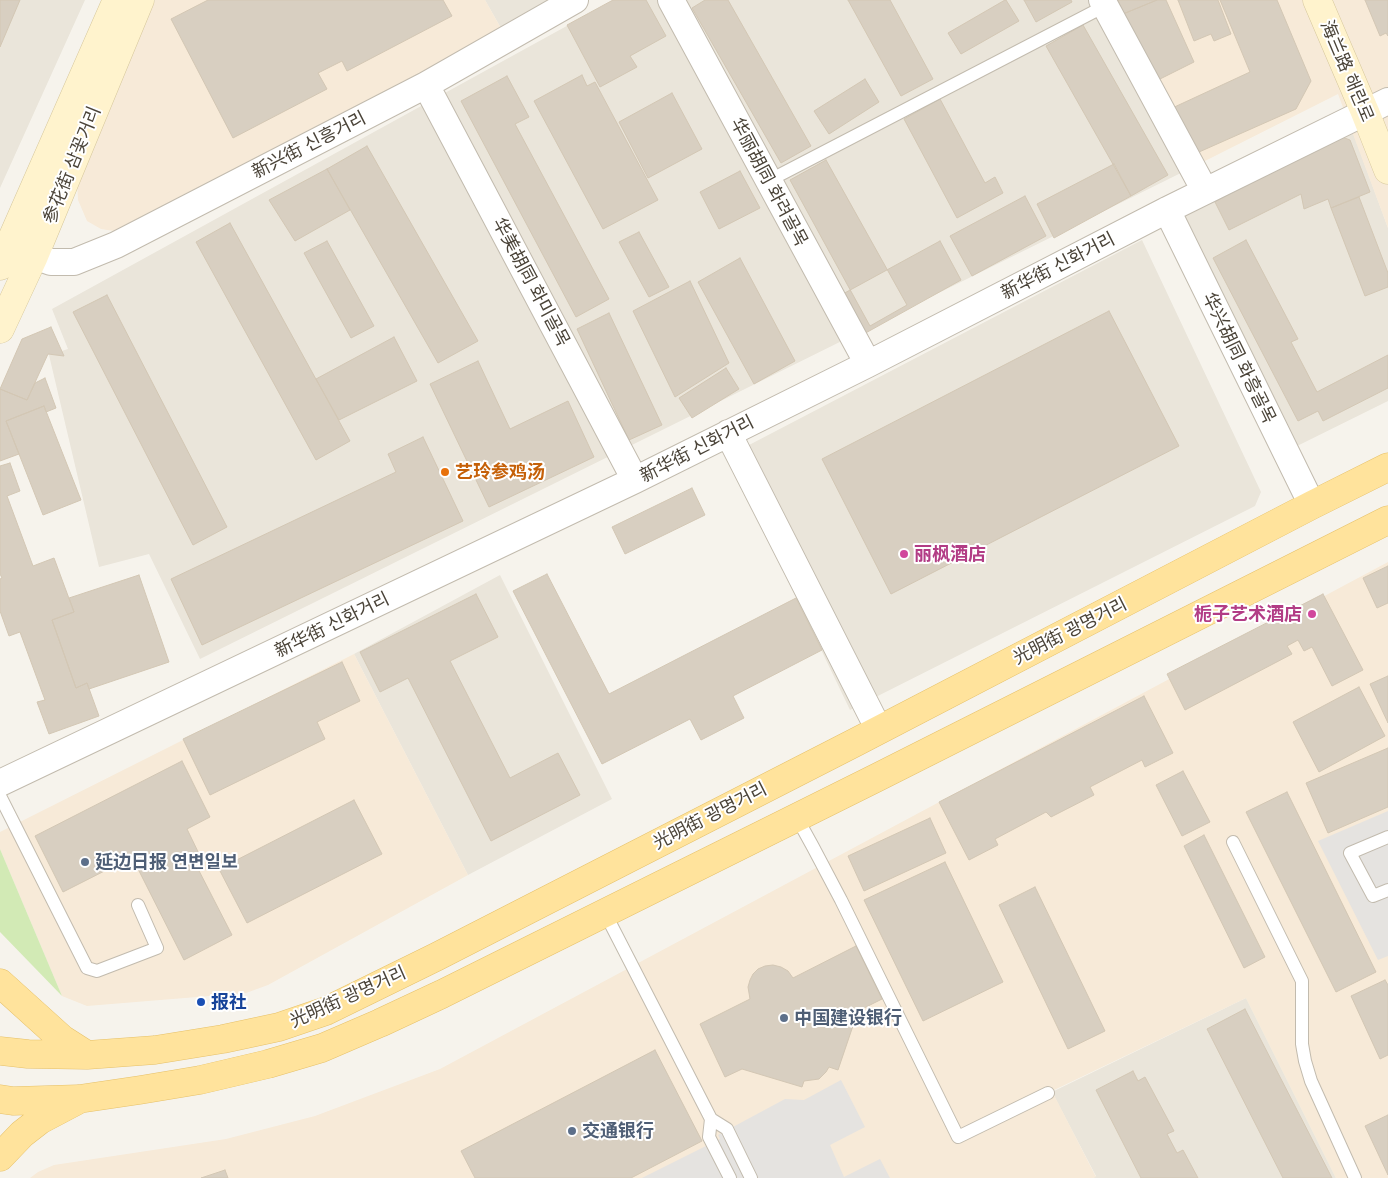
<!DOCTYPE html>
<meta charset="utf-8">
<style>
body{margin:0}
canvas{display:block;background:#f6f3ec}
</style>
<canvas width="1388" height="1178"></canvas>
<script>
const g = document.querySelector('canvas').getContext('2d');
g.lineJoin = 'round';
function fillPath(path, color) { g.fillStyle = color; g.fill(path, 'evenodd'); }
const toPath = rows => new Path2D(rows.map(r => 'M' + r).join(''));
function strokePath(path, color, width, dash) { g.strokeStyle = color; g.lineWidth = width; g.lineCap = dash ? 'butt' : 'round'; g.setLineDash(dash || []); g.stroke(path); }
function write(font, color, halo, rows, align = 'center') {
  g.font = font + ' "Golos Text","Noto Sans SC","Noto Sans KR",sans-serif'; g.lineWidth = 4; g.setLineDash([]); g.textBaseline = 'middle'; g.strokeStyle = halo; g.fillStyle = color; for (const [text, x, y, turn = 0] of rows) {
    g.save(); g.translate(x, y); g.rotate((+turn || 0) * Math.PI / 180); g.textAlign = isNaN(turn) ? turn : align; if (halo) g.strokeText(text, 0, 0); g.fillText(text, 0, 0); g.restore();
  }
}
fillPath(toPath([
 [0,0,85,0,0,188],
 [485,0,554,0,502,30],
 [614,0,1109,0,1197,165,200,659,149,554,99,567,49,355,68,349,52,309],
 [1348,119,1388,228,1388,401,1289,450,1178,210],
 [1142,240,1261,492,1255,506,850,710,728,456],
 [500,575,612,799,468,875,354,654],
 [1246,998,1336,1178,1093,1178,1096,1176,1052,1092]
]), '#eae5da');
fillPath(toPath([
 [155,0,485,0,502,30,120,232,101,229,87,221,78,200,77,180],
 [1109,0,1388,0,1388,228,1338,94,1197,165],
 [1388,562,1388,1178,1336,1178,1246,998,1052,1091,1096,1177,1093,1178,30,1178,38,1172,54,1165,226,1139,315,1116,440,1069],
 [354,654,468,875,268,985,246,993,87,1006,62,996,0,849,0,832]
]), '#f7ead8');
fillPath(toPath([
 [0,849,62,996,0,932]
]), '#d2eab5');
fillPath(toPath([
 [1388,811,1388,956,1378,960,1318,841],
 [841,1080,865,1127,830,1145,844,1177,880,1159,890,1178,642,1178,720,1139,718,1135,785,1099,804,1100]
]), '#e5e3e0');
const building = toPath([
 [0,0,20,0,0,47,0,0],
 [208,0,443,0,452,16,347,71,342,61,318,73,327,89,233,138,171,19,208,0],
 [613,0,646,0,666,36,630,56,637,67,600,87,567,25,613,0],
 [705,0,728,0,811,146,781,163,692,8,705,0],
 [848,0,890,0,933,79,901,96,848,0],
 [1005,0,1006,0,1019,21,961,54,948,33,1005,0],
 [1024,0,1071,0,1072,2,1036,22,1024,0],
 [1118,0,1157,0,1123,14,1118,0],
 [1157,0,1166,0,1194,62,1160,79,1123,14,1157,0],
 [1178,0,1218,0,1231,34,1214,41,1211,34,1194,41,1178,0],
 [1220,0,1277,0,1311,81,1296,109,1190,156,1168,110,1250,72,1220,0],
 [1365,0,1388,0,1388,36,1386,33,1380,36,1365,0],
 [1083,25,1168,175,1131,196,1046,46,1083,25],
 [582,75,587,86,595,82,658,200,603,229,534,101,582,75],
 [507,76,529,117,515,124,609,299,576,317,461,101,507,76],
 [865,79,879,102,829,134,814,111,865,79],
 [672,93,702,149,648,178,619,122,672,93],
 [940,99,985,183,995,177,1003,193,957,218,904,119,940,99],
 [1334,134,1350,140,1370,192,1331,208,1328,199,1304,209,1301,194,1229,230,1215,202,1334,134],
 [367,146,478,341,438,363,327,169,367,146],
 [826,160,907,305,870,326,790,180,826,160],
 [1114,164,1131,196,1054,238,1037,204,1114,164],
 [327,169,350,210,295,241,269,200,327,169],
 [740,171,760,208,719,229,700,192,740,171],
 [1025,196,1046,236,972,276,950,236,1025,196],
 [1359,197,1388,273,1388,287,1365,296,1331,208,1359,197],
 [230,223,350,441,316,460,196,242,230,223],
 [639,232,669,287,649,297,619,242,639,232],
 [1246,240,1298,339,1291,342,1317,392,1388,355,1388,388,1323,421,1318,411,1298,421,1213,258,1246,240],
 [327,241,374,326,351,338,304,253,327,241],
 [940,241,961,280,862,335,841,295,940,241],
 [740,258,795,361,754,384,698,282,740,258],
 [690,281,729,363,675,397,633,311,690,281],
 [107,295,227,527,193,545,73,312,107,295],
 [1109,311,1179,446,891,594,822,459,1109,311],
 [609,313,662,425,629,440,577,329,609,313],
 [51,327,64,356,48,354,27,400,0,389,22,339,51,327],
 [394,337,417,381,339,420,316,379,394,337],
 [478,361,510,429,568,401,594,457,489,507,430,384,478,361],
 [726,368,739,389,692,418,679,398,726,368],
 [45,378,56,408,46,412,44,406,6,421,19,454,0,461,0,389,27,400,35,383,45,378],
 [44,406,81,500,43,515,6,421,44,406],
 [423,437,463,521,202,645,171,579,396,472,388,454,423,437],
 [10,463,20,491,7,496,33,566,54,558,74,612,52,620,76,688,87,683,99,716,49,734,37,702,45,700,20,632,9,636,0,611,0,579,2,578,0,574,0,466,10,463],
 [692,488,705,515,625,554,612,527,692,488],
 [1388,566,1388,603,1377,608,1363,578,1388,566],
 [547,574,609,694,796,598,822,650,733,696,744,718,701,740,690,719,602,764,513,591,547,574],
 [139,575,169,662,89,689,87,683,76,688,52,620,74,612,69,598,139,575],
 [476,594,498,637,450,661,510,778,558,753,580,795,491,841,408,678,380,692,360,652,476,594],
 [1323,594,1363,670,1332,686,1312,647,1304,651,1298,640,1287,646,1292,654,1185,710,1167,674,1323,594],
 [342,662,360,701,317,722,325,739,210,795,183,739,342,662],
 [1388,676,1388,723,1370,684,1388,676],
 [1359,687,1385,736,1319,772,1293,722,1359,687],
 [1144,696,1173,753,1145,767,1142,760,1090,787,1094,795,1051,817,1046,812,995,839,998,845,969,860,939,802,1144,696],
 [1388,748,1388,807,1328,833,1306,783,1388,748],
 [182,761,210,817,187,829,202,860,195,863,232,935,184,960,132,857,63,892,35,836,182,761],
 [1183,771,1210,822,1182,836,1156,785,1183,771],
 [1287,792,1376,972,1336,992,1246,812,1287,792],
 [354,800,382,854,247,923,219,869,354,800],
 [930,818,946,853,864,891,848,856,930,818],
 [1204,835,1265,957,1244,968,1184,846,1204,835],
 [945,862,1003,982,923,1021,864,900,945,862],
 [1035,887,1105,1031,1068,1049,999,905,1035,887],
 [856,946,882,999,858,1011,838,1070,829,1067,826,1072,819,1079,804,1081,802,1087,742,1069,725,1077,700,1024,750,999,748,987,750,980,753,974,758,969,765,966,773,965,781,967,788,971,793,978,856,946],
 [1385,980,1388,985,1388,1055,1380,1059,1351,996,1385,980],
 [1245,1009,1332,1178,1283,1178,1207,1029,1245,1009],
 [655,1050,702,1141,631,1178,475,1178,461,1151,655,1050],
 [1133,1071,1138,1081,1145,1077,1174,1131,1167,1134,1177,1153,1183,1150,1198,1178,1141,1178,1096,1090,1133,1071],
 [1388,1115,1388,1175,1365,1126,1388,1115],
 [225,1170,228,1178,201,1178,225,1170]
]);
fillPath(building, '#d8cfc1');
strokePath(building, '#d3c7b4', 1);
const lane = toPath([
 [768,181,1105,6],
 [0,796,87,968,97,971,157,948,138,905],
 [797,818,813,847,841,900,958,1137,1048,1093],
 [1388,837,1350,853,1373,896,1388,890],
 [1233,842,1302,981,1302,1044,1305,1061,1311,1081,1355,1178],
 [605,913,711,1119,709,1137,730,1178],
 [711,1119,727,1129,751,1178]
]);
const street = toPath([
 [671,0,868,364],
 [1102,0,1205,191],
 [426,85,635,480],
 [1167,210,1312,505],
 [34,256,51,262,74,262,116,245,426,85,575,0],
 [728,433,879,730],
 [0,783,635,480,868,364,1167,210,1388,101]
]);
const secondary = toPath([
 [1317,0,1365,112,1388,170],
 [0,266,117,0],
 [0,329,34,256,140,0]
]);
const primary = toPath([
 [0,983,62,1039,87,1055],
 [0,1051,28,1054,87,1055,155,1050,223,1039,279,1027,326,1011,436,957,856,742,1312,505,1388,467],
 [0,1099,13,1101,79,1099,140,1090,200,1080,268,1064,322,1048,380,1023,442,994,876,778,1388,520],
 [0,1157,22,1134,40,1120,76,1101]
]);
strokePath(lane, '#c2bbae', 14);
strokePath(street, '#c2bbae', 28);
strokePath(secondary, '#d6c79b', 29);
strokePath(primary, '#e6c16a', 29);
strokePath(lane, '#fff', 12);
strokePath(street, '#fff', 26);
strokePath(secondary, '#fff3cd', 28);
strokePath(primary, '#ffe39c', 28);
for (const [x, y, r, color] of [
 [445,472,5,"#e8710a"],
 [904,554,5,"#d1479c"],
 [1312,614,5,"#d1479c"],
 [85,862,5,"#5c6f8a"],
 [201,1002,5,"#1a4fb4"],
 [784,1018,5,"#5c6f8a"],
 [572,1131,5,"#5c6f8a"]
]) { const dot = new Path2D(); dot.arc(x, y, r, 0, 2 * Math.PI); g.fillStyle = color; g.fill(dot); strokePath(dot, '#fff', 2); }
write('18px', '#4b4439', '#fff', [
 ["海兰路 해란로",1347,71,67],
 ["新兴街 신흥거리",309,145,-27],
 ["参花街 삼꽃거리",72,165,-68],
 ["华丽胡同 화려골목",769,182,62],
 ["新华街 신화거리",1058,266,-27],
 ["华美胡同 화미골목",531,282,62],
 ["华兴胡同 화흥골목",1239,358,64],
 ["新华街 신화거리",697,449,-27],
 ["新华街 신화거리",332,625,-26],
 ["光明街 광명거리",1070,631,-27],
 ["光明街 광명거리",710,816,-27],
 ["光明街 광명거리",348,997,-24]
]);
write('bold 18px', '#c56008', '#fff', [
 ["艺玲参鸡汤",455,472]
], 'left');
write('bold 18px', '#b23c85', '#fff', [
 ["丽枫酒店",914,554],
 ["栀子艺术酒店",1302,614,"right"]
], 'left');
write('bold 18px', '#4e5e75', '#fff', [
 ["延边日报 연변일보",95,862],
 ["中国建设银行",794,1018],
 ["交通银行",582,1131]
], 'left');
write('bold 18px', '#164399', '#fff', [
 ["报社",211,1002]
], 'left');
</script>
